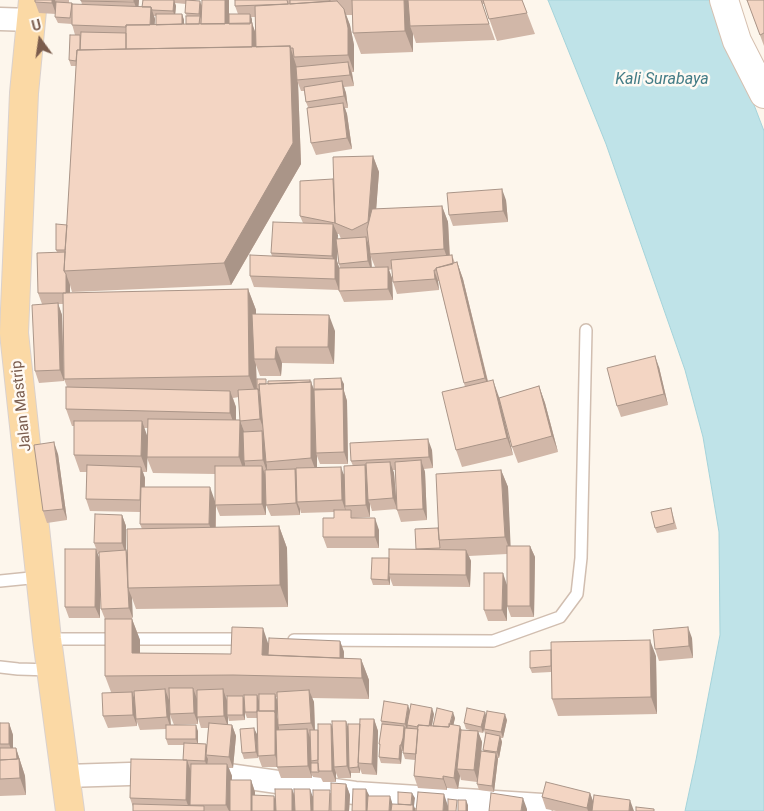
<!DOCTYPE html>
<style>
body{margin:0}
#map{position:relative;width:764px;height:811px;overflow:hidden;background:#fdf6ec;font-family:Roboto,sans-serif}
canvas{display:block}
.north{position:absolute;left:15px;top:15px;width:50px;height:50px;-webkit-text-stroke:4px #fffaf3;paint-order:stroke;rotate:346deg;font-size:14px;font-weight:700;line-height:20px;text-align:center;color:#7a5c4d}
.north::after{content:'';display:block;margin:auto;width:18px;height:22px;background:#7a5c4d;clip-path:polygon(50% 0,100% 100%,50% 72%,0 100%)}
</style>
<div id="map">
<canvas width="764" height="811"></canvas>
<div class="north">U</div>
</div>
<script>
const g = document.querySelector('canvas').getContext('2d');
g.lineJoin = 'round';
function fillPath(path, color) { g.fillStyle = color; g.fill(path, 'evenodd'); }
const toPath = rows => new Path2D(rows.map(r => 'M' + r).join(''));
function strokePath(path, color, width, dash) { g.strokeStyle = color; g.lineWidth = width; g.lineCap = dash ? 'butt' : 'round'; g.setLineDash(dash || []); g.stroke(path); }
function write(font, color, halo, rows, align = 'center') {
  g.font = font + ' Roboto,sans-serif'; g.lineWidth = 5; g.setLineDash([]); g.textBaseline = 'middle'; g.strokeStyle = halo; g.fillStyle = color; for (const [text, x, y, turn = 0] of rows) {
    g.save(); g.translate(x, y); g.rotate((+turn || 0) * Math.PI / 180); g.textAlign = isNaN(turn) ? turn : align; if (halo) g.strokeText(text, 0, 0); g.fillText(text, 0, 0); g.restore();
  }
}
const water = toPath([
 [548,0,714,0,764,131,764,811,685,811,696,760,720,635,719,532,703,437,685,370,606,144,548,0]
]);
fillPath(water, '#bfe3e8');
strokePath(water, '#a5d3da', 1);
const service = toPath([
 [0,581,40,577],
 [47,639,245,639],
 [294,640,493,641,560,617,577,594,581,558,586,330],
 [0,667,18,669,51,670]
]);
const minor = toPath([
 [0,19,32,20],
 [200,771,355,793,542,805],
 [66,776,161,773]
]);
const secondary = toPath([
 [724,0,737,41,764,94]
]);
const primary = toPath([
 [33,0,24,93,14,333,47,639,70,811]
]);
strokePath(service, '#d1beb0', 14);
strokePath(minor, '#d1beb0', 25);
strokePath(secondary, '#d6c0b0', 30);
strokePath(primary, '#dad1cd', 30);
strokePath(service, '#fff', 11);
strokePath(minor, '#fff', 22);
strokePath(secondary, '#fff', 28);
strokePath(primary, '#fbd9a5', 28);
fillPath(toPath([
 [35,0,69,0,69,3,72,3,72,4,82,5,81,0,139,0,138,7,142,7,143,0,196,0,195,1,202,5,202,0,229,0,229,14,238,14,235,6,235,0,522,0,535,34,497,41,484,4,482,4,495,40,416,43,413,34,413,52,361,54,353,33,352,15,346,15,350,25,354,45,354,72,352,72,354,86,344,87,346,93,348,108,345,108,347,114,352,149,316,155,311,143,308,107,306,102,304,91,301,91,298,83,301,164,231,285,72,292,70,285,70,293,248,289,256,310,256,314,335,331,334,364,282,363,281,376,260,376,256,365,257,389,267,384,311,382,314,390,314,379,344,384,344,391,347,401,348,464,320,464,317,456,317,467,344,474,353,466,351,461,432,450,433,468,424,469,425,472,427,520,401,522,397,510,395,470,393,470,394,473,397,509,372,511,370,504,370,517,354,518,379,530,379,548,327,548,323,537,334,518,334,512,301,513,300,509,300,515,271,516,266,505,266,487,266,515,220,516,216,506,216,528,279,526,287,548,288,607,136,609,132,598,132,619,140,640,140,653,231,654,268,643,340,641,344,652,344,658,361,659,369,680,369,699,312,698,314,702,315,730,318,730,331,724,332,728,348,728,374,719,378,731,377,775,362,774,360,769,360,773,351,773,351,772,351,778,338,778,336,773,336,782,323,782,321,778,313,777,312,774,312,778,281,778,277,767,262,767,258,756,258,758,244,759,242,753,257,734,258,750,257,718,247,718,245,713,245,720,229,721,228,717,228,725,232,725,236,736,233,768,229,768,232,776,231,780,251,780,255,792,255,795,275,800,292,789,295,796,313,796,331,793,346,784,350,795,349,811,133,811,133,807,130,798,183,760,184,745,168,745,166,739,166,729,140,730,137,722,137,726,108,728,103,716,111,692,105,676,105,619,101,609,100,571,100,618,69,618,65,607,96,549,99,559,99,554,98,554,94,543,122,515,126,526,126,550,128,554,142,529,140,524,140,512,90,511,86,499,87,472,80,472,74,455,74,426,72,426,66,409,67,387,64,379,64,381,39,383,35,371,42,304,38,293,57,252,56,250,67,225,76,66,71,66,69,60,75,35,72,24,58,23,55,17,56,14,39,13,35,2],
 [175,3,186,4,185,13,187,16,186,24,184,24,184,20,182,14,175,14,176,6],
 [154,16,156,16,156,25,154,25,155,19],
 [251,17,255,17,255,32,252,23],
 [58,304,63,304,64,379,62,315],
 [239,397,240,421,244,432,240,420,236,420,236,407,233,398],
 [144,428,148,428,147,437],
 [147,458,153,473,215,474,215,503,145,487,145,478,143,472,147,472],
 [226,696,244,696,245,700,243,696,227,700],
 [276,697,277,697,278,720,277,717,277,700],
 [170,715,174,725,198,724,198,718,201,728,208,728,207,746,206,744,198,743,198,731,171,725],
 [747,0,764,0,764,46],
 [373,156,379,172,376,209,442,206,448,222,450,255,452,255,455,263,457,262,463,279,488,381,499,398,539,386,545,403,558,452,518,463,512,447,502,409,513,455,462,467,456,450,465,387,439,281,438,281,439,290,397,294,393,282,392,269,389,270,392,278,393,300,344,302,339,291,339,281,339,290,254,287,250,276,272,256,271,253,303,223,300,216,334,182],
 [337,234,339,234,341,239,337,239],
 [337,247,339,264,340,268,339,268,337,261],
 [371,257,375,267,372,267],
 [506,200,508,222,453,226,449,215],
 [659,367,668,405,621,417,617,406],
 [58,454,67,520,47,523,43,511],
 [501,470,508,487,510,546,530,546,535,557,534,617,511,617,507,606,507,597,507,621,488,621,484,610,507,584,507,554,469,556,471,561,470,587,393,586,390,578,390,585,373,585,371,579,389,558,416,549],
 [671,508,677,529,657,533,655,528],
 [692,638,693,658,659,661,655,649],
 [656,656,657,714,558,716,552,699,551,672,532,673,530,668],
 [410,710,434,714,432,726,455,718,453,725,461,730,474,731,466,729,464,723,486,716,507,720,503,738,501,738,502,742,499,758,498,758,494,792,479,790,477,784,477,782,461,780,460,776,458,789,447,788,447,790,418,788,414,776,415,760,405,759,403,753,403,751,402,751,401,764,381,763,379,757,380,746,379,744,382,724,381,721],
 [484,730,485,734,483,750,484,751,480,764,482,742,478,732,483,733],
 [0,723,9,723,13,735,13,748,16,748,25,776,26,795,0,796],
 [590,793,593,801,634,811,556,811,546,809,542,797]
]), '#d1b7a8');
fillPath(toPath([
 [52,0,55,0,57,5,56,14,52,3],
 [134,0,139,0,138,13,134,2],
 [174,0,176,6,175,17,173,11],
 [225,0,229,0,229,38,225,26],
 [404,0,411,0,410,26,413,34,413,52,405,31],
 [200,1,202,7,201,19,199,14],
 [151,7,155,19,154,39,150,28],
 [344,9,350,25,354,45,354,72,348,55],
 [182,14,184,20,184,39,182,33],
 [250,14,252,19,252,35,252,23,258,40,258,48,252,49,250,31],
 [290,46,297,68,297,80,298,83,301,164,231,285,224,263],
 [348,62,352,74,354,86,350,75],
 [342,81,346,93,348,108,344,96],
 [343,103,347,114,352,149,347,138],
 [373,156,379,172,374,239,368,222],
 [502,189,506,200,508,222,503,211],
 [442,206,448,222,450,266,444,249],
 [333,224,338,235,337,261,340,270,339,290,335,279,335,264,332,256],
 [366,237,370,248,370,254,371,257,372,273,368,261],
 [457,262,463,279,491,395,485,378],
 [388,267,392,278,393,300,388,289],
 [434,270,438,281,439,290,435,279],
 [66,274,70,285,70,304,66,293],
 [248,289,256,310,256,359,254,359,256,365,257,397,249,376],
 [58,303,62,315,64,381,60,370],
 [329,315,335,331,334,364,328,347],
 [276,347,282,363,281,376,275,359],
 [655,356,659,367,668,405,664,394],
 [341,378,344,384,344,391,347,401,348,464,344,452],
 [310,380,318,399,316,453,317,456,317,474,311,458],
 [493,380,499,397,513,455,507,438],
 [539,386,545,403,558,452,552,436],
 [258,389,262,400,264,431,260,419],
 [230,391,236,407,236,430,230,413],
 [240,420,246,437,244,461,245,463,245,474,239,457],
 [142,421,148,438,147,472,141,456],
 [262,431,266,442,266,462,267,465,267,472,263,460],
 [428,439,432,450,433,468,429,457],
 [54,442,58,454,67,520,63,509],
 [421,460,425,472,427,520,423,509],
 [390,462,394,473,397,509,393,498],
 [365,465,369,476,368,500,370,504,370,517,366,505],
 [262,466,266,477,266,515,262,504],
 [141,467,145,478,144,512,140,500],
 [341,467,345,478,345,506,346,512,342,500],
 [295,469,299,481,297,502,300,509,300,515,296,503],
 [501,470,508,487,511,554,505,537],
 [210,487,216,504,215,541,209,524],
 [122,515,126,526,126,555,122,543],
 [375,518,379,530,379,548,375,537],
 [279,526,287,548,288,607,280,585],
 [530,546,535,557,534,617,530,606],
 [96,549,100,560,100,618,95,607],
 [126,550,131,562,128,588,132,598,133,619,129,608],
 [466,550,471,561,470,587,466,575],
 [389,558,389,574,390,578,390,585,388,580],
 [503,573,507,585,507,621,502,610],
 [132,619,140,640,140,675,132,653],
 [688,627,692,638,693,658,689,646],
 [263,628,270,649,270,662,262,655],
 [650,640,656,656,657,714,651,697],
 [340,641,344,652,343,676,339,665],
 [361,659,369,680,369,699,362,678],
 [193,688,197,699,198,724,194,713],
 [165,689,169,700,171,729,167,717],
 [223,689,227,701,227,715,228,717,228,727,224,716],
 [309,690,314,702,315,734,311,723],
 [132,692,136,703,136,719,137,726,133,715],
 [275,694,277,700,277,717,279,722,278,725,279,727,279,767,275,755],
 [257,695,259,701,259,712,257,712],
 [243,696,245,702,245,720,243,715],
 [408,705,410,711,407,730,405,724],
 [432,708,434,714,430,735,428,729],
 [453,712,455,718,451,736,449,730],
 [485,712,487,718,483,733,481,727],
 [505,714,507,720,503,738,501,732],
 [374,719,378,731,377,775,372,764],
 [346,721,350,732,349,768,351,772,351,778,347,766],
 [9,723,13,735,13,755,9,744],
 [331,724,335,735,334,767,336,773,336,782,332,771],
 [196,725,198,731,198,745,196,739],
 [232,725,236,736,233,768,229,757],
 [404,726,406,732,403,751,401,745],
 [460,726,464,737,457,769,460,776,458,789,454,778],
 [254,728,257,734,258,758,256,752],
 [307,729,311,740,311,761,312,764,311,772,312,778,308,766],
 [478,731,482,742,478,782,474,770],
 [500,736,502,742,499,758,497,752],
 [206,744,208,749,206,755,208,759,207,767,205,761],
 [400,745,402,751,401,764,399,759],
 [16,748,25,776,26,795,20,778,17,759],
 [496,753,498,759,494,792,492,786],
 [187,760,193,777,190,805,192,809,190,811,186,800],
 [358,763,360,769,360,773,358,767],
 [227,764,232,776,231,811,229,811,226,805],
 [443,776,447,788,447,790,443,779],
 [251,780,255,792,255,811,251,811],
 [346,784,350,795,349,811,345,811],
 [292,789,296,801,296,811,292,811],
 [310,789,314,800,315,811,311,811],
 [366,789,369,795,368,811,366,811],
 [412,793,415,798,414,806,416,811,412,811,411,808],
 [590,793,594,804,593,811,588,811,587,808],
 [444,794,448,806,448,811,443,811],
 [274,796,278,807,278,811,274,811],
 [390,796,392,802,392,811,389,811],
 [523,798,527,809,527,811,521,811],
 [466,800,468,805,468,811,466,811],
 [630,800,634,811,629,811]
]), '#aa9588');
const building = toPath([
 [35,0,52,0,52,3,35,2,35,0],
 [81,0,134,0,134,2,81,1,81,0],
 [143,0,174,0,173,11,152,10,151,7,142,7,143,0],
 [186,0,200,1,199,14,185,13,186,0],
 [202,0,225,0,225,24,201,24,202,0],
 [235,0,287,0,288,4,235,6,235,0],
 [290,0,330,0,330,1,290,4,290,0],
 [352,0,404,0,405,31,353,33,352,0],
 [408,0,481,0,489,24,410,26,408,0],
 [483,0,522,0,527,13,489,19,483,0],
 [747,0,764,0,764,33,760,35,747,0],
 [337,1,344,9,348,28,348,55,294,57,293,48,290,48,290,46,256,47,255,6,337,1],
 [56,2,72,3,70,18,55,17,56,2],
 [72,4,151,7,150,25,126,25,126,27,72,25,72,4],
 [156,14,182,14,182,24,156,25,156,14],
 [229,14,250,14,250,24,229,24,229,14],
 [186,16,200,16,199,24,186,24,186,16],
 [252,23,252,47,126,49,126,25,252,23],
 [81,32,126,33,126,49,80,50,81,32],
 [70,35,80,35,80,50,77,50,76,61,69,60,70,35],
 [290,46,293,143,224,263,64,271,77,50,290,46],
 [348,62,350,75,297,80,296,67,348,62],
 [342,81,344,96,306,102,304,87,342,81],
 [343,103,347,138,311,143,307,108,343,103],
 [373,156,368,222,352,230,335,223,333,157,373,156],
 [333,179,335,223,300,216,300,181,333,179],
 [502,189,503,211,449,215,447,193,502,189],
 [442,206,444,249,370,254,367,229,372,209,442,206],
 [273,222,333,224,332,256,271,253,273,222],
 [56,224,67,225,65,250,56,250,56,224],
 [366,237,368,261,339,264,336,239,366,237],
 [65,252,64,271,66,274,66,293,38,293,37,253,65,252],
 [250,255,335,259,335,279,250,276,250,255],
 [452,255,453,264,436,268,436,270,434,270,435,279,393,282,391,260,452,255],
 [457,262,485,378,464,383,436,268,457,262],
 [388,267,388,289,339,291,339,268,388,267],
 [248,289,249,376,64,379,63,293,248,289],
 [58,303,60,370,35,371,32,305,58,303],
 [252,314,329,315,328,347,276,347,275,359,254,359,252,314],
 [655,356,664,394,617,406,607,368,655,356],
 [341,378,342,389,314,389,314,379,341,378],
 [257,379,266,379,266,384,259,384,259,391,258,389,257,389,257,379],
 [310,380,310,382,268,384,268,381,310,380],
 [493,380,507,438,456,450,442,392,493,380],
 [311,382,311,458,266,462,259,384,311,382],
 [539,386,552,436,512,447,499,398,539,386],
 [66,387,230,391,230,413,66,409,66,387],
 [258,389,260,419,240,421,238,390,258,389],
 [343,389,344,452,316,453,314,390,343,389],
 [148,419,240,420,239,457,147,457,148,419],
 [74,421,142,421,141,456,74,455,74,421],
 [262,431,263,460,244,461,243,432,262,431],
 [428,439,429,457,351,461,350,443,428,439],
 [54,442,63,509,43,511,34,445,54,442],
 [421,460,423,509,397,510,395,462,421,460],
 [390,462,393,498,368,500,366,463,390,462],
 [87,465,141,467,140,500,86,499,87,465],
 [365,465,366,505,345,506,344,466,365,465],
 [215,466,262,466,262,504,215,505,215,466],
 [341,467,342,500,297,502,296,468,341,467],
 [295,469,296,503,266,505,265,470,295,469],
 [501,470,505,537,439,540,436,474,501,470],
 [141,487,210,487,209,524,140,524,141,487],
 [671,508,674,523,655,528,651,512,671,508],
 [334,510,351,510,351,518,375,518,375,537,323,537,323,518,334,518,334,510],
 [95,514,122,515,122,543,94,543,95,514],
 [279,526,280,585,128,588,127,529,279,526],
 [438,528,440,548,416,549,415,529,438,528],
 [507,546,530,546,530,606,507,606,507,546],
 [65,549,96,549,95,607,65,607,65,549],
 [389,549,466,550,466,575,389,574,389,549],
 [126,550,129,608,101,609,99,552,126,550],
 [372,558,389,558,388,580,371,579,372,558],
 [484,573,503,573,502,610,484,610,484,573],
 [105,619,132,619,132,653,231,654,232,627,263,628,262,655,361,659,362,678,233,675,105,676,105,619],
 [688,627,689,646,655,649,653,630,688,627],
 [269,638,340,641,340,658,268,655,269,638],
 [650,640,651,697,552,699,551,642,650,640],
 [551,650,551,666,530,668,530,651,551,650],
 [169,688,193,688,194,713,170,714,169,688],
 [165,689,167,717,136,719,134,691,165,689],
 [223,689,224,716,197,717,197,690,223,689],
 [309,690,311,723,278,725,277,692,309,690],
 [132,692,133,715,103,716,102,693,132,692],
 [259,694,275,694,275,713,275,711,259,711,259,694],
 [244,695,257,695,257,712,245,712,244,695],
 [227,696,243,696,243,715,227,715,227,696],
 [384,701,408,705,405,724,381,721,384,701],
 [411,704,432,708,429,726,418,725,418,727,407,725,411,704],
 [437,708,453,712,449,727,433,726,437,708],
 [467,708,485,712,481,727,464,723,467,708],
 [257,711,275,711,275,755,258,756,257,711],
 [487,711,505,714,501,732,484,729,487,711],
 [360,719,374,719,372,764,358,763,360,719],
 [332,721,346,721,347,766,334,767,332,721],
 [0,723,9,723,9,744,0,744,0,723],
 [209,723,232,725,229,757,206,755,209,723],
 [318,724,331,724,332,771,318,771,318,724],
 [348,724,360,724,358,767,349,768,348,724],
 [382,724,404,726,403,738,401,745,400,745,399,759,379,757,380,744,379,744,382,724],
 [449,724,460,726,454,778,443,776,443,779,414,776,418,725,449,727,449,724],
 [166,725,196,725,196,739,166,739,166,725],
 [254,728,256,752,242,753,240,729,254,728],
 [405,728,418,729,416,754,403,753,405,728],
 [307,729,308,766,277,767,276,730,307,729],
 [310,730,318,730,318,760,311,761,310,730],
 [461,730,478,731,474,770,457,769,461,730],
 [486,733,500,736,497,752,483,750,486,733],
 [184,743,206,744,205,761,183,760,184,743],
 [0,748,16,748,17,759,0,760,0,748],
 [481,751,496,753,492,786,477,784,481,751],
 [19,759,20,778,0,779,0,760,19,759],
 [131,759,187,760,186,800,130,798,131,759],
 [311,763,318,763,319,772,311,772,311,763],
 [191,764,227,764,226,805,190,805,191,764],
 [230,780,251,780,251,811,230,811,230,780],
 [546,782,590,793,587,808,542,797,546,782],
 [331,783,346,784,345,811,331,811,331,783],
 [275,789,292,789,292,811,276,811,275,789],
 [294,789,310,789,311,811,295,811,294,789],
 [353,789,366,789,366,811,352,811,353,789],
 [313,790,330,790,329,811,313,811,313,790],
 [398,792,412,793,411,805,398,804,398,792],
 [418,792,444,794,443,811,416,811,418,792],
 [491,793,523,798,521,811,489,811,491,793],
 [252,795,274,796,274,811,252,811,252,795],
 [594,795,630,800,629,811,592,811,594,795],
 [368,796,390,796,389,811,367,811,368,796],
 [448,799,457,800,456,811,448,811,448,799],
 [458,800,466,800,466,811,458,811,458,800],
 [133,804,204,806,204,811,133,811,133,804],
 [392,804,413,805,413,811,391,811,392,804],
 [636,807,654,809,654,811,636,811,636,807]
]);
fillPath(building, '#f3d5c3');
strokePath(building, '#aa9588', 1);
write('15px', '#7a5c4d', '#fffaf3', [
 ["Jalan Mastrip",22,406,-96]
]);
write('italic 16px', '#437c86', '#fffaf3', [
 ["Kali Surabaya",662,80]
]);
</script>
